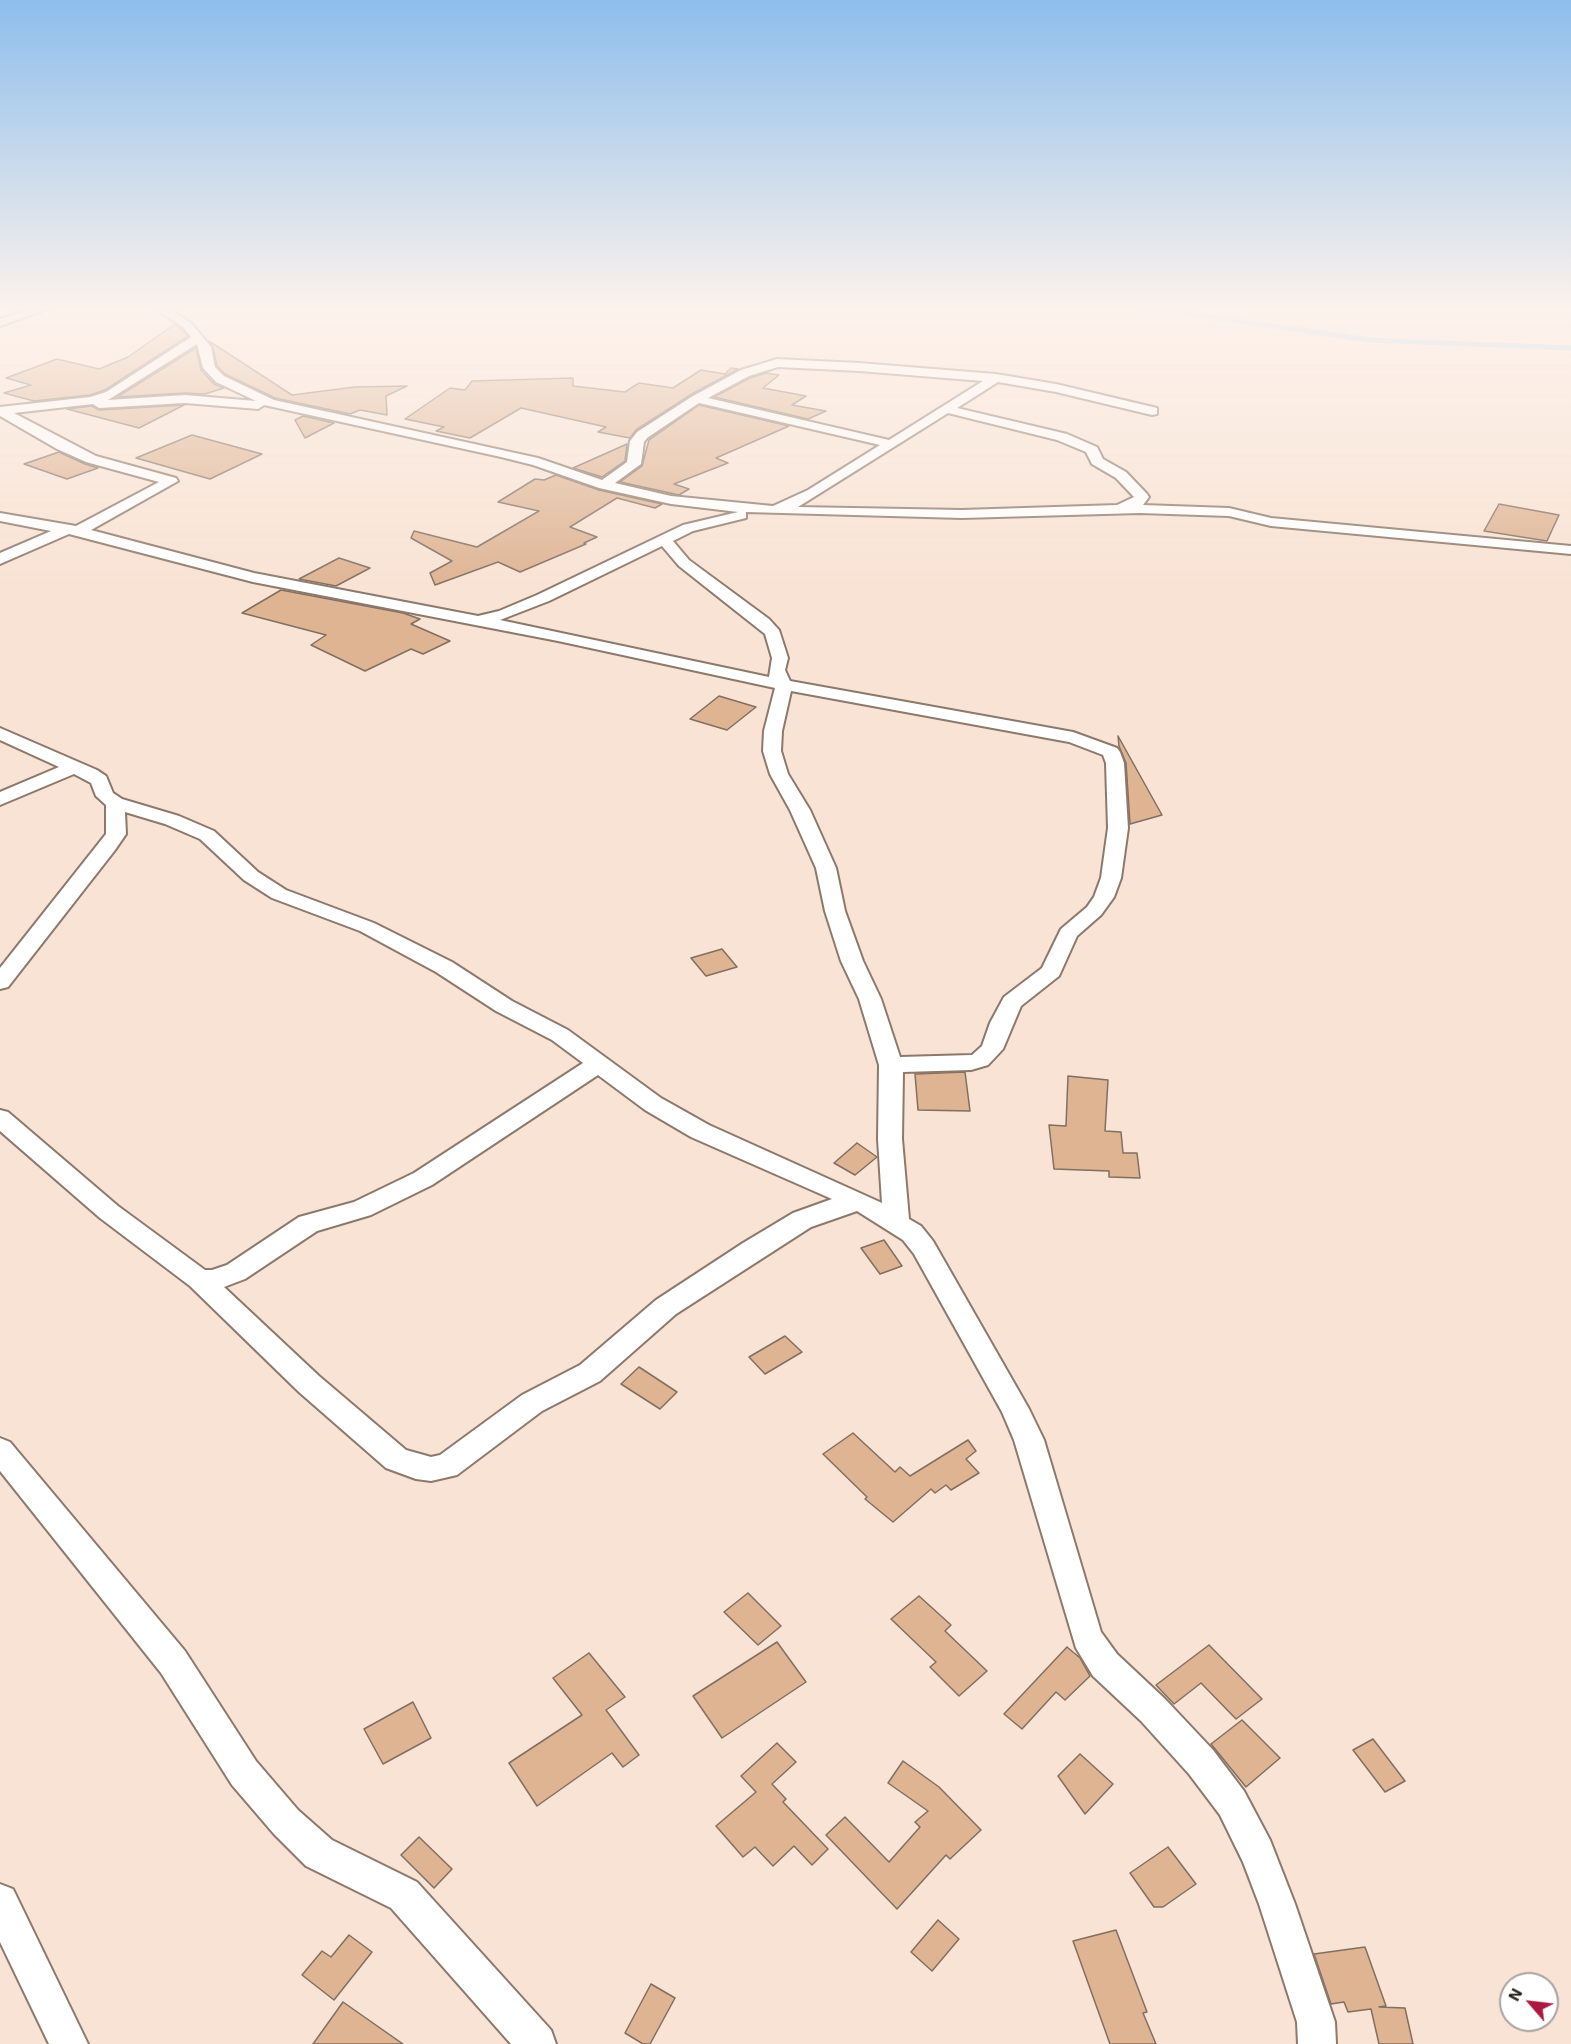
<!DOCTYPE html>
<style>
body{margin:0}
#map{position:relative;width:1571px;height:2044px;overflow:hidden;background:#f9e3d4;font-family:"Exo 2",sans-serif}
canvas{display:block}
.north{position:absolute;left:1499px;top:1972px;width:60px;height:60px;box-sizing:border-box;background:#fff;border:2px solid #a6a3a1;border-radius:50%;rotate:298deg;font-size:16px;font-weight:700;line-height:24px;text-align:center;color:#201913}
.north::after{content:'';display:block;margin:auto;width:21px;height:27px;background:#ad1840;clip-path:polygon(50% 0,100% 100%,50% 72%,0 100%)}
</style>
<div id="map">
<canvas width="1571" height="2044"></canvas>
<div class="north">N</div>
</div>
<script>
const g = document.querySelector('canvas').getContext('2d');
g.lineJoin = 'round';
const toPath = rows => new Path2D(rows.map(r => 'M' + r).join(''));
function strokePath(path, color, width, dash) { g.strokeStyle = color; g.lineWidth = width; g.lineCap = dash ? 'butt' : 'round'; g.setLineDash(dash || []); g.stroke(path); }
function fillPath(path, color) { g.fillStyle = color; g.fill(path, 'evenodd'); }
strokePath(toPath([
 [1128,305,1369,340,1571,348]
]), '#a5cef1', 5);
const building = toPath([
 [175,324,188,336,105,390,90,395,34,401,4,393,31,385,6,378,57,359,99,369,128,357,175,324],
 [209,341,292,395,355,387,407,386,386,396,387,415,360,410,350,414,275,398,225,374,217,366,213,347,209,341],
 [196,348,201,370,214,384,224,388,205,394,185,393,117,397,196,348],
 [731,368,738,369,692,394,636,430,630,438,598,432,606,427,521,408,470,438,436,431,444,427,405,419,450,388,465,390,472,381,573,378,573,386,625,392,639,383,673,388,701,370,725,374,731,368],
 [766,373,779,375,763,388,806,396,792,405,826,411,808,419,714,397,750,378,766,373],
 [184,405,139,428,67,409,92,406,99,410,184,405],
 [699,405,789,426,716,458,728,463,674,484,689,489,679,495,620,482,642,466,649,440,699,405],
 [303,416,334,423,305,438,295,420,303,416],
 [192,435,262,454,210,479,136,458,192,435],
 [627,444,625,461,602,477,573,468,627,444],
 [59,452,85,464,98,468,67,479,24,464,59,452],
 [556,475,599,490,662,504,655,508,617,498,570,527,597,537,584,543,586,544,520,572,498,562,435,585,430,573,452,561,411,538,414,531,477,547,539,511,498,502,535,479,544,480,556,475],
 [1499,504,1559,515,1547,541,1484,531,1499,504],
 [339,558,370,568,336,586,299,579,339,558],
 [281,590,403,613,420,619,411,624,450,641,423,654,411,649,365,671,311,645,326,635,242,613,281,590],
 [719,696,756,707,727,730,690,719,719,696],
 [1118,736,1162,815,1130,824,1126,763,1119,746,1118,736],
 [722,949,737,967,706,976,691,958,722,949],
 [965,1072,970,1111,918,1110,915,1074,965,1072],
 [1068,1076,1108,1080,1105,1131,1121,1132,1123,1153,1137,1153,1140,1178,1109,1177,1109,1171,1054,1169,1049,1125,1066,1126,1068,1076],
 [857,1143,877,1157,855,1175,834,1163,857,1143],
 [884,1240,902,1266,880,1274,861,1248,884,1240],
 [785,1336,802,1352,765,1374,749,1357,785,1336],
 [639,1367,677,1392,660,1409,621,1384,639,1367],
 [853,1433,895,1472,900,1467,910,1476,968,1440,976,1451,966,1459,979,1473,951,1490,946,1485,935,1493,931,1489,893,1522,865,1499,867,1497,823,1454,853,1433],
 [748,1593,781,1626,758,1645,724,1612,748,1593],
 [919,1596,951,1625,945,1631,987,1671,959,1696,930,1667,936,1662,891,1619,919,1596],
 [777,1642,806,1682,722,1738,693,1696,777,1642],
 [1209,1645,1262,1699,1236,1719,1201,1683,1174,1704,1156,1685,1209,1645],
 [1067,1647,1080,1658,1090,1676,1065,1700,1056,1692,1022,1729,1004,1714,1067,1647],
 [589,1653,625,1697,606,1710,639,1755,623,1767,612,1753,537,1806,509,1763,582,1715,553,1678,589,1653],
 [413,1702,431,1738,383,1764,364,1729,413,1702],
 [1242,1720,1280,1758,1246,1787,1211,1744,1242,1720],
 [1373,1739,1405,1781,1385,1792,1353,1750,1373,1739],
 [777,1743,796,1762,772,1784,786,1799,783,1802,828,1849,812,1865,794,1846,773,1866,755,1847,743,1857,716,1826,756,1792,741,1776,777,1743],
 [1080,1754,1113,1784,1085,1814,1058,1776,1080,1754],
 [903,1761,939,1787,981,1830,950,1859,946,1855,897,1909,826,1835,845,1817,889,1862,920,1827,915,1822,928,1811,888,1783,903,1761],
 [419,1837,452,1869,434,1888,401,1855,419,1837],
 [1168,1847,1196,1884,1163,1907,1154,1907,1130,1873,1168,1847],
 [938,1920,959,1939,932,1971,911,1952,938,1920],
 [1116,1930,1147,2012,1143,2013,1156,2044,1110,2044,1073,1941,1116,1930],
 [349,1935,372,1952,334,2000,302,1975,322,1951,331,1957,349,1935],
 [1365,1947,1386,2006,1379,2007,1405,2008,1413,2044,1379,2044,1371,2009,1348,2012,1344,2002,1331,2004,1314,1954,1365,1947],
 [651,1984,675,1998,650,2044,643,2044,625,2033,651,1984],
 [343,2002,403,2044,313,2044,343,2002]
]);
fillPath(building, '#deb493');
strokePath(building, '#816f61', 1.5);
const minor = toPath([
 [43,305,59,305,0,326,0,319,43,305],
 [150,305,163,305,191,323,211,347,215,367,224,376,274,400,538,458,602,480,627,462,630,441,637,432,693,396,741,370,777,359,859,363,996,374,1056,384,1157,408,1157,414,1152,415,1056,392,998,382,957,408,1067,434,1097,447,1103,459,1126,472,1147,494,1149,497,1143,505,1229,508,1271,518,1571,546,1571,554,1271,526,1229,516,1140,513,962,518,746,512,746,518,693,531,673,541,689,560,769,619,779,630,788,658,785,670,790,681,1073,732,1117,748,1120,752,1124,763,1128,828,1121,878,1114,897,1101,915,1077,936,1059,976,1021,1006,1003,1049,988,1065,971,1070,903,1072,902,1139,909,1219,921,1226,933,1241,1029,1409,1044,1440,1101,1632,1117,1654,1165,1699,1213,1750,1244,1791,1270,1840,1295,1904,1335,2022,1336,2044,1298,2044,1297,2022,1259,1904,1243,1862,1220,1815,1189,1774,1141,1721,1093,1676,1076,1648,1014,1440,1002,1412,914,1254,903,1240,857,1211,811,1227,676,1314,600,1381,542,1411,457,1475,431,1481,416,1479,386,1468,299,1392,190,1286,100,1218,0,1131,0,1110,8,1112,118,1206,205,1270,212,1270,227,1265,299,1217,354,1202,414,1173,583,1063,552,1040,496,1011,436,972,360,931,272,898,244,880,200,839,165,824,125,812,126,834,115,850,8,987,0,989,0,968,106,834,106,805,96,796,91,783,74,774,0,805,0,792,59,767,0,740,0,728,97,770,106,776,113,793,122,799,179,816,214,831,258,872,286,890,374,923,452,962,512,1001,568,1030,661,1098,709,1125,882,1203,878,1139,879,1065,859,999,841,961,825,911,816,868,790,810,770,774,763,751,764,731,775,688,558,641,253,582,69,534,0,564,0,553,51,531,0,521,0,513,76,526,159,482,86,462,57,449,0,416,0,407,90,397,106,392,191,337,183,327,150,305],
 [197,344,203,368,216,382,256,401,185,395,108,400,197,344],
 [778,367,859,371,983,381,889,440,708,398,749,376,778,367],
 [185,403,258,409,264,405,501,457,533,465,599,488,671,504,738,512,683,525,537,595,499,611,478,616,254,573,91,530,178,481,176,478,96,456,14,413,93,404,99,408,185,403],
 [699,403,880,445,808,490,773,506,671,496,615,483,641,464,644,442,647,438,699,403],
 [948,413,1057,440,1086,452,1092,464,1116,478,1134,497,1117,505,962,510,798,507,948,413],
 [662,546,679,566,765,634,772,658,769,677,500,620,549,601,662,546],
 [791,691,1069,742,1103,755,1106,763,1108,828,1101,878,1094,897,1087,907,1061,929,1042,968,1004,997,990,1023,982,1046,972,1055,900,1057,881,999,863,961,845,911,836,868,810,810,788,774,781,751,782,731,791,691],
 [598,1075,645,1110,691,1137,832,1199,793,1213,743,1243,656,1300,580,1365,522,1395,440,1455,431,1457,406,1450,319,1376,224,1287,245,1279,317,1231,371,1215,432,1185,598,1075],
 [0,1438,10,1442,185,1651,256,1761,298,1810,332,1840,417,1882,551,2030,556,2044,511,2044,391,1908,306,1866,274,1834,232,1785,161,1673,0,1471,0,1438],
 [0,1884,13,1889,88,2044,49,2044,0,1942,0,1884]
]);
strokePath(minor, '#8c796b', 4);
fillPath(minor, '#fff');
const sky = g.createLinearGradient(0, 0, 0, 591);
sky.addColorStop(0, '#8dbeec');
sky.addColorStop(0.52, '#fcf2ec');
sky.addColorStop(1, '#fcf2ec00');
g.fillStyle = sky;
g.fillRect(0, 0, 1571, 591);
</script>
